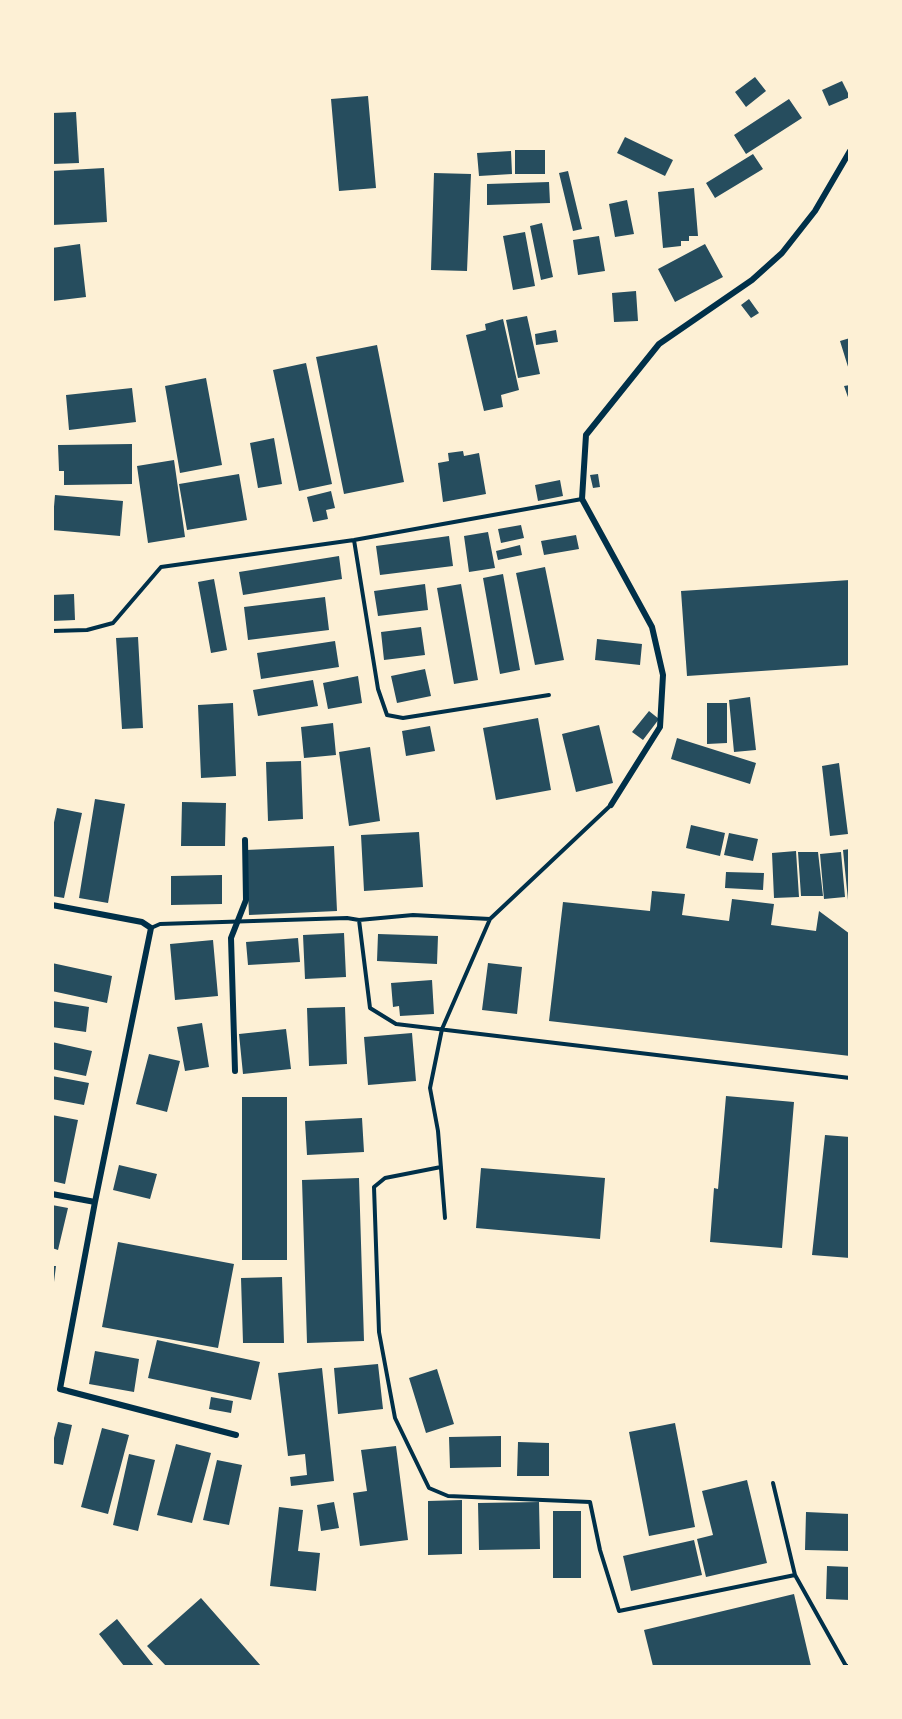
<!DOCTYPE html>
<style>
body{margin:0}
#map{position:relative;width:902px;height:1719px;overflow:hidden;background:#fdf0d5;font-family:Poppins,sans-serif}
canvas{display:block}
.frame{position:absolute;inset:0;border:54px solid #fdf0d5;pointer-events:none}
</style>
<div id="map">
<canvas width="902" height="1719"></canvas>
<div class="frame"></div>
</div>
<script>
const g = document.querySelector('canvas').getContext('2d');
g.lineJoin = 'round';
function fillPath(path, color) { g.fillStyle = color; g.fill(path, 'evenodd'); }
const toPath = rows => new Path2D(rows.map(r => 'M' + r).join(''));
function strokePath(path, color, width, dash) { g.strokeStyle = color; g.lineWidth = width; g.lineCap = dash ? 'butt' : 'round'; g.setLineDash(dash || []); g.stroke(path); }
fillPath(toPath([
 [755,77,766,91,746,107,735,92],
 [842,81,850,97,829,106,822,90],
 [368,96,376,188,339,191,331,99],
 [789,99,802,118,746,154,734,135],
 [76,112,79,163,52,164,52,113],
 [625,137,673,160,665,176,617,153],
 [515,150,545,150,545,174,515,174],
 [511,151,512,174,479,176,477,153],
 [753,154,763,169,715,198,706,183],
 [104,168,107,222,52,225,52,171],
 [568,171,582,229,573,231,559,173],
 [434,173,471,174,467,271,431,270],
 [549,182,550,203,487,205,487,184],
 [694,188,698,236,689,236,689,241,681,241,681,246,663,248,658,192],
 [627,200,634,234,615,237,609,204],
 [542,223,553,277,541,280,530,226],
 [525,232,535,286,513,290,503,236],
 [599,236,605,271,578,275,573,240],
 [80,244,86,297,53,301,52,248],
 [705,244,723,277,675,302,658,269],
 [636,291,638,321,614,322,612,293],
 [749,299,759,313,751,318,741,305],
 [527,316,540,374,518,378,506,320],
 [503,319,519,390,501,395,503,407,484,411,466,335,486,330,485,324],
 [556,330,558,342,536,345,535,334],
 [850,338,850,369,849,370,840,341],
 [377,345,404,482,344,494,316,357],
 [306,363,332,484,299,491,273,370],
 [206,378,222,465,180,473,165,386],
 [850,385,850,400,849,400,844,386],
 [132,388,136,422,69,430,66,395],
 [274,438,282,484,258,488,250,443],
 [132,444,132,484,64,485,64,471,59,471,58,445],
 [463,451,464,456,479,453,486,494,443,502,438,463,449,461,448,453],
 [174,460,185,537,148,543,137,466],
 [239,474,247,520,187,530,179,484],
 [598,474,600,487,593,488,590,475],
 [560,480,563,496,538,501,535,485],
 [331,491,335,508,326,510,328,519,313,522,307,497],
 [55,495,123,501,120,536,52,530],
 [521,525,524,538,501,543,498,529],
 [488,532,495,568,469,572,464,536],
 [576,535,579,549,544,555,541,541],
 [449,536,453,566,380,575,376,546],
 [520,545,522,555,498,560,496,551],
 [339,556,342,579,243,595,239,572],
 [545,567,564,660,535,665,516,573],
 [503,574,520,670,500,674,483,578],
 [214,579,227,650,211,653,198,582],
 [850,580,850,665,687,676,681,591],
 [425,584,428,610,378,616,374,591],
 [461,584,478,680,454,684,437,588],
 [74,594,75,620,52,621,52,595],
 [325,597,329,630,248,640,244,607],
 [421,627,425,655,384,660,381,632],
 [138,637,143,728,122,729,116,638],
 [597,639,642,644,640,665,595,660],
 [335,641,339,667,261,679,257,653],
 [425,669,431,696,397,703,391,676],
 [358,676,362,703,328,709,323,683],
 [313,680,318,706,258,716,253,690],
 [750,697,756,750,734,752,729,700],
 [233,703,236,776,201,778,198,705],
 [707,703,727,703,727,743,707,744],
 [649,711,659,719,643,740,632,732],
 [538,718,551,790,496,800,483,728],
 [333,723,336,755,304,758,301,727],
 [599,725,613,783,576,792,562,734],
 [430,726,435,751,406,756,402,731],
 [677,738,756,763,750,784,671,759],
 [370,747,380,821,349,826,339,752],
 [301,761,303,819,268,821,266,762],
 [839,763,848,834,830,836,822,766],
 [95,799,125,804,108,903,79,898],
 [182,802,226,803,225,846,181,846],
 [57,808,82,813,64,898,52,896,52,832],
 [691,825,725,833,720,856,686,848],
 [419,832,423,887,364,891,361,835],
 [729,833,758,839,753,861,724,855],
 [334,846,337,911,249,915,246,850],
 [850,849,850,900,848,900,843,850],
 [796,851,799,897,774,898,772,853],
 [798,852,818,852,823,896,801,896],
 [841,852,845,897,824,899,820,854],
 [726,872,764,873,763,890,725,888],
 [222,875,222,904,171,905,171,876],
 [652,891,685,894,682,915,729,921,732,899,774,904,771,925,816,931,819,911,850,934,850,1056,549,1021,563,902,650,911],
 [344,933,346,977,305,979,303,935],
 [378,934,438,936,437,964,377,961],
 [298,938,300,962,248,965,246,942],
 [213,940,218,996,175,1000,170,944],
 [52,963,112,976,107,1003,52,991],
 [488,963,522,967,517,1014,482,1010],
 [432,980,434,1014,400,1016,399,1006,393,1007,391,983],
 [52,1001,89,1007,86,1032,52,1027],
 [345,1007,347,1064,309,1066,307,1008],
 [202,1023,209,1067,185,1071,177,1027],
 [286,1029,291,1069,243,1074,239,1034],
 [412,1033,416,1081,368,1085,364,1037],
 [52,1042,92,1051,86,1076,52,1069],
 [149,1054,180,1061,167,1112,136,1104],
 [52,1076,89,1083,84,1105,52,1099],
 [726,1096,794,1102,782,1248,710,1242,714,1188,718,1189],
 [242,1097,287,1097,287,1260,242,1260],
 [52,1115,78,1120,65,1184,52,1181],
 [362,1118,364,1152,307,1155,305,1121],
 [825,1135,850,1137,850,1258,812,1255],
 [119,1165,157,1174,150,1199,113,1190],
 [481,1168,605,1178,600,1239,476,1228],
 [359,1178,364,1341,307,1343,302,1180],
 [52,1205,68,1208,58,1250,52,1248],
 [118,1242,234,1264,218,1348,102,1327],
 [52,1266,56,1266,54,1282,52,1282],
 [282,1277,284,1343,243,1343,241,1278],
 [157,1340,260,1362,251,1400,148,1378],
 [95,1351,139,1359,134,1392,89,1384],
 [378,1364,383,1409,338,1414,334,1368],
 [322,1368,334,1481,291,1486,290,1477,307,1475,305,1454,288,1456,278,1373],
 [437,1369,454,1424,426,1433,409,1378],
 [211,1397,233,1401,231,1413,209,1409],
 [58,1422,72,1425,63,1465,52,1463,52,1446],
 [675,1423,695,1527,649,1536,629,1432],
 [102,1428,129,1435,108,1514,81,1507],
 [501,1436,501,1467,450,1468,449,1437],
 [518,1442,549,1443,549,1476,517,1476],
 [176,1444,211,1453,192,1523,157,1515],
 [396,1446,408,1540,360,1546,353,1493,367,1491,361,1450],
 [129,1454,155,1460,138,1531,113,1525],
 [217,1460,242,1465,229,1525,203,1520],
 [747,1480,767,1563,706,1577,697,1539,713,1535,702,1491],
 [462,1500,462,1554,428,1555,428,1501],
 [334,1502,339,1528,321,1531,317,1505],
 [539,1502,540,1549,479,1550,478,1503],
 [279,1507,303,1510,298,1551,320,1553,316,1591,270,1586],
 [553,1511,581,1511,581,1578,553,1578],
 [806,1512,850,1514,850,1551,805,1550],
 [694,1540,702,1575,631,1591,623,1556],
 [827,1566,850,1567,850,1600,826,1599],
 [794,1594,811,1666,653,1666,644,1630],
 [201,1598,261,1666,166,1666,147,1646],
 [117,1619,154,1666,124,1666,99,1634]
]), '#264d5e');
strokePath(toPath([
 [354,540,378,689,387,715,403,718,549,695],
 [52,631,87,630,113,623,161,567,354,540,582,499],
 [359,920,370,1008,396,1024,850,1078],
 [151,928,160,924,347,918,359,920,413,915,490,919],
 [441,1167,385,1178,374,1187,379,1332,395,1418,429,1488,448,1496,590,1502,600,1550,619,1611,795,1575],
 [445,1218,438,1131,430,1088,442,1029,490,919,611,805],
 [773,1483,795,1575,846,1666,850,1666]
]), '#003049', 4);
strokePath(toPath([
 [611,805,660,727,663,675,652,627,582,499,586,435,659,344,752,280,782,253,815,211,850,151],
 [52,905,142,922,151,928,95,1202,60,1389,236,1435],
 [235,1071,231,938,246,900,245,840],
 [52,1194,95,1202]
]), '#003049', 6);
</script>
